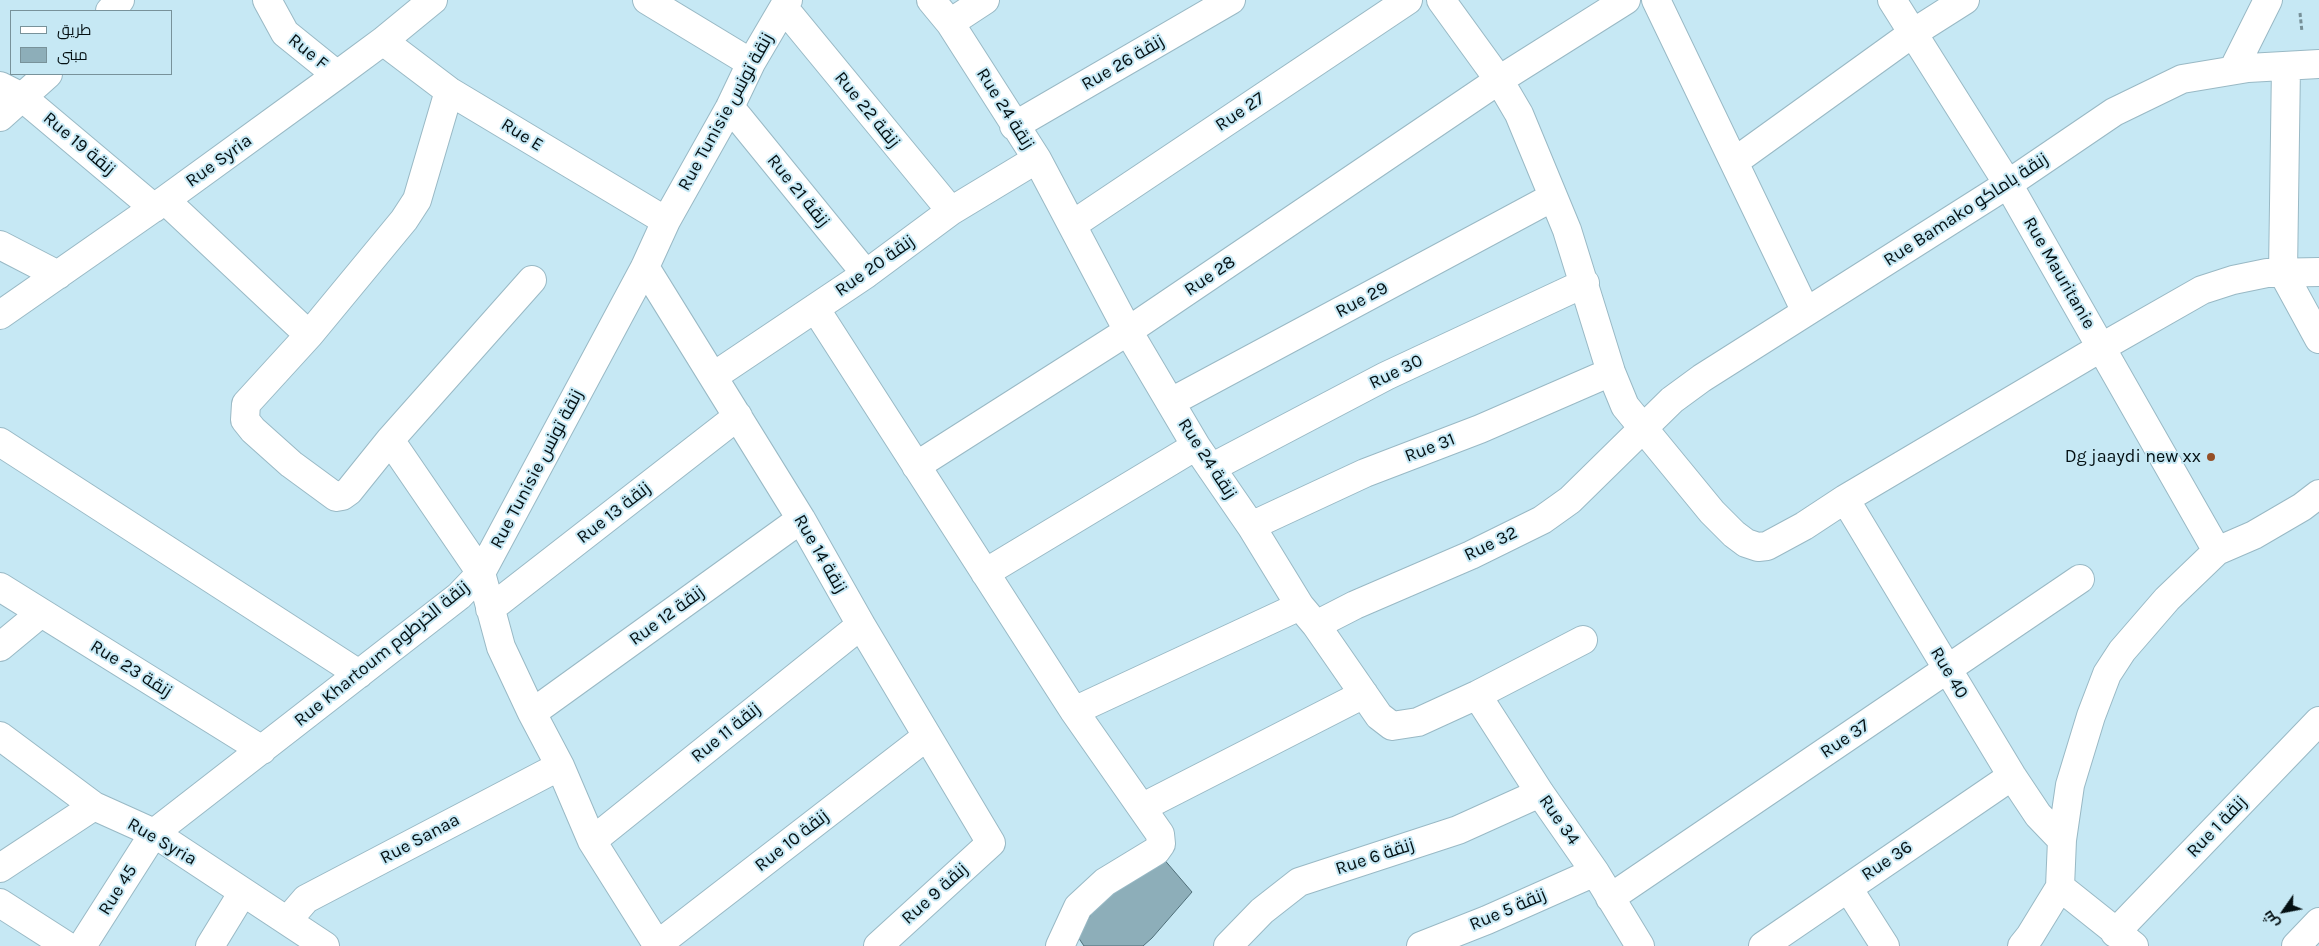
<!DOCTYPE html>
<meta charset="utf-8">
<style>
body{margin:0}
#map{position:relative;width:2319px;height:946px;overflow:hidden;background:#c6e8f4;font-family:Karla,Cairo,sans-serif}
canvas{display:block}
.legend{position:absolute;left:10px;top:10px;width:162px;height:65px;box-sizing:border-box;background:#c6e8f4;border:1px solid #78929a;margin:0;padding:6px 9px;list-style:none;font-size:15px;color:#041013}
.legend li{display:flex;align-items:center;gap:10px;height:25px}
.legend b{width:25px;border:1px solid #78929a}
.north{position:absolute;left:2259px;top:886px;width:50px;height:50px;-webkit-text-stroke:4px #c6e8f4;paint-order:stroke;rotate:237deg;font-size:14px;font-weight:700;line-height:20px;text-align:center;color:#041013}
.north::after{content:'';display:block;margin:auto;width:18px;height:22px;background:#041013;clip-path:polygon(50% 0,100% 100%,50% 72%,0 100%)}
</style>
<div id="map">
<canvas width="2319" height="946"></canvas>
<ul class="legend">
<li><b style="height:6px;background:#fff"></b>طريق</li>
<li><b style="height:14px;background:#8daeb9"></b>مبنى</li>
</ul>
<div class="north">ش</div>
</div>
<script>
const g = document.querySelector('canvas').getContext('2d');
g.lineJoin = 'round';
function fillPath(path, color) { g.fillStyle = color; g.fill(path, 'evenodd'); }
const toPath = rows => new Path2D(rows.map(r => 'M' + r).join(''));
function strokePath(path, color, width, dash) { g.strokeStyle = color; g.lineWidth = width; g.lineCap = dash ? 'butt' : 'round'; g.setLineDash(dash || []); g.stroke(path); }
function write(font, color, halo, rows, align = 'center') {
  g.font = font + ' Karla,Cairo,sans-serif'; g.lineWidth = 4; g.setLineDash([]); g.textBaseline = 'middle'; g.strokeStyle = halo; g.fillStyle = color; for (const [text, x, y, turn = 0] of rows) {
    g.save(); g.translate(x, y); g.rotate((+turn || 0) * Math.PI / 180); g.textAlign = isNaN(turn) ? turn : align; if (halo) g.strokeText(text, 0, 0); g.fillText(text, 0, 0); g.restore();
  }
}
const building = toPath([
 [1162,857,1192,892,1152,938,1143,946,1084,946,1078,937,1103,893,1162,857]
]);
fillPath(building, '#8daeb9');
strokePath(building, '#4f6e78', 1);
const minor = toPath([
 [267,0,285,33,337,75],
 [647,0,751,63],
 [931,0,950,23,1037,159,1128,331,1196,446,1251,526,1300,606,1316,625,1379,716,1392,726,1418,722,1477,695,1583,640],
 [1441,0,1499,80,1519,114,1567,230,1611,372,1625,406,1712,512,1734,534,1746,543,1758,547,1767,546,1804,526,1845,499,2102,347,2202,290,2233,280,2267,273,2319,272],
 [1656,0,1806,312],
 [1892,0,2008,184,2217,551],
 [784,8,951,211],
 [110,11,120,0],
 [950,23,985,0],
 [383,41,449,91,666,221],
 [2286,66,2283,273,2319,339],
 [2233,70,2268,0],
 [0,86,22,97,154,208],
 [449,91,417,200,404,220,309,335,246,404,245,420,253,430,291,464,336,497,342,496,349,491,390,440,532,280],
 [730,107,866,274],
 [0,117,48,74],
 [1014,126,1231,0],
 [1734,162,1913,33,1965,0],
 [165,200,309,335],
 [1072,225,1408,0],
 [0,245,58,275],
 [645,267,801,519,861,625,991,843,878,946],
 [815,308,1074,711,1160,834,1161,844,1156,851,1105,882,1078,907,1060,946],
 [0,315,165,200,337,75,383,41,433,0],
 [714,376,866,274,951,211,1037,159],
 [1171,402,1553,197],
 [0,442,359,674],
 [916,466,1128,331,1499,80,1626,0],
 [1211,468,1386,376,1585,283],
 [1845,499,2012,776,2038,815,2062,840],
 [1251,526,1365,473,1480,429,1611,372],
 [985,573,1196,446],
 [0,587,262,750],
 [490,609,738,416],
 [1316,625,1355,605,1471,555,1542,520,1570,500,1672,400,1702,378,2008,184,2114,112,2182,79,2248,68,2319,64],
 [0,647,41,613],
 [1477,695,1540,793,1595,872,1640,946],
 [1074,711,1300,606],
 [532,713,801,519],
 [0,736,94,806,154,833,325,946],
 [1143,807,1364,694],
 [592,841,861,625],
 [0,868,94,806],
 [2060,887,2134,946],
 [1848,888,1885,946],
 [1610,898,2080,579],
 [0,903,67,946],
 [287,921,306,899,560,766],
 [2115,933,2319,721],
 [657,945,926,737],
 [82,946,154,833,459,596,481,573,390,440],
 [210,946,243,892],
 [658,946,592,841,560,766,532,713,501,647,481,573,645,267,666,221,730,107,751,63,788,0],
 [1228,946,1262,911,1299,882,1458,830,1540,793],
 [1421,946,1487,920,1595,872],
 [1763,946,2012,776],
 [2022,946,2030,936,2060,887,2062,840,2070,785,2091,716,2107,674,2122,651,2167,599,2217,551,2254,535,2302,507,2319,494],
 [2296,946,2319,922]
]);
strokePath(minor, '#99b9c5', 30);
strokePath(toPath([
 [2300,13,2302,32]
]), '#768f97', 3, [4, 2.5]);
strokePath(minor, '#fff', 28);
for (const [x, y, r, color] of [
 [2211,457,5,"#954f26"]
]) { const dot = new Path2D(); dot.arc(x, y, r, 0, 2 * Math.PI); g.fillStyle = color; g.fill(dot); strokePath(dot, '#c6e8f4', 2); }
write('18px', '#041013', '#c6e8f4', [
 ["Rue F",308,52,39],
 ["Rue 26 زنقة",1123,63,-30],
 ["Rue 24 زنقة",1005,109,58],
 ["Rue 22 زنقة",867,110,51],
 ["Rue Tunisie زنقة تونس",726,112,-61],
 ["Rue 27",1240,112,-34],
 ["Rue E",522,135,32],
 ["Rue 19 زنقة",79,144,40],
 ["Rue Syria",219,161,-36],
 ["Rue 21 زنقة",798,191,51],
 ["Rue Bamako زنقة باماكو",1966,210,-33],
 ["Rue 20 زنقة",875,266,-35],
 ["Rue Mauritanie",2059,273,60],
 ["Rue 28",1210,276,-34],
 ["Rue 29",1362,300,-28],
 ["Rue 30",1396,372,-26],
 ["Rue 31",1430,448,-21],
 ["Rue 24 زنقة",1207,459,57],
 ["Rue Tunisie زنقة تونس",537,469,-62],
 ["Rue 13 زنقة",614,513,-38],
 ["Rue 32",1491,544,-26],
 ["Rue 14 زنقة",820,554,60],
 ["Rue 12 زنقة",667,616,-36],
 ["Rue Khartoum زنقة الخرطوم",382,654,-39],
 ["Rue 23 زنقة",131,669,32],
 ["Rue 40",1949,673,59],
 ["Rue 11 زنقة",726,733,-39],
 ["Rue 37",1845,739,-34],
 ["Rue 34",1559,820,55],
 ["Rue 1 زنقة",2217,827,-46],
 ["Rue Sanaa",420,839,-28],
 ["Rue 10 زنقة",792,841,-38],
 ["Rue Syria",162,842,30],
 ["Rue 6 زنقة",1375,857,-18],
 ["Rue 36",1887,861,-34],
 ["Rue 45",118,890,-58],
 ["Rue 9 زنقة",935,894,-42],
 ["Rue 5 زنقة",1508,910,-23]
]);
write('18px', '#041013', '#c6e8f4', [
 ["Dg jaaydi new xx",2201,457]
], 'right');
</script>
